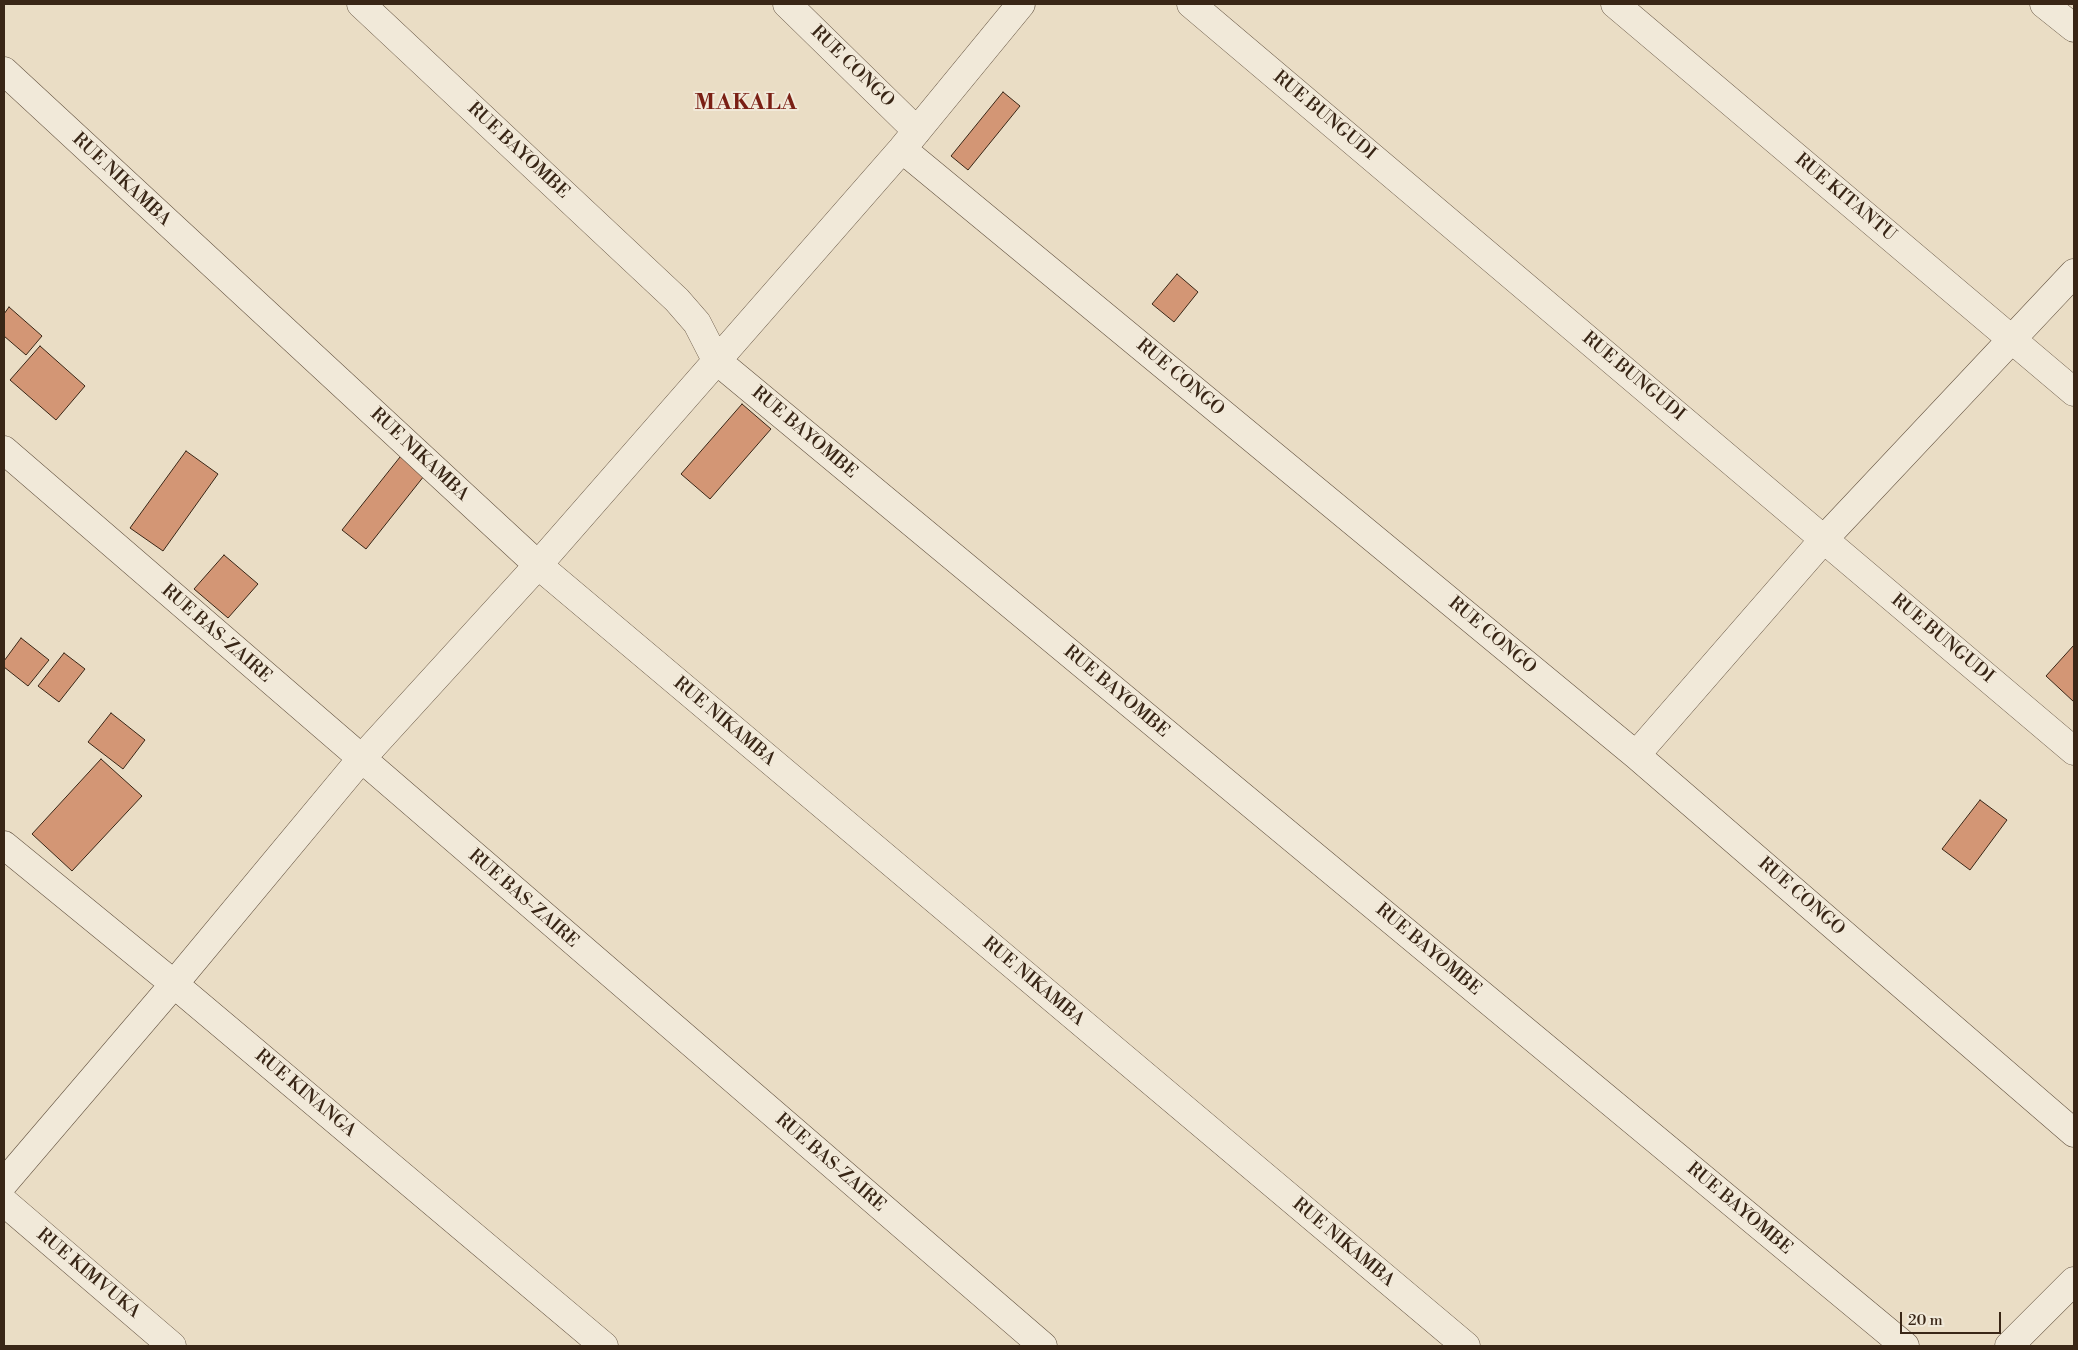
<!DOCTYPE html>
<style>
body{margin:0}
#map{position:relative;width:2078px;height:1350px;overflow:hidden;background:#eaddc5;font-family:"Libre Bodoni",serif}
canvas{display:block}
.frame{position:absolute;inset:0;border:5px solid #392616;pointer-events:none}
.scale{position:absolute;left:1900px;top:1312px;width:101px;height:22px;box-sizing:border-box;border:2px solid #392616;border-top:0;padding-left:6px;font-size:15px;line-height:18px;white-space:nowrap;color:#392616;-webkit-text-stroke:4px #f1e9d9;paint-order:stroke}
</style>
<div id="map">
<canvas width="2078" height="1350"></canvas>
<div class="frame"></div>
<div class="scale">20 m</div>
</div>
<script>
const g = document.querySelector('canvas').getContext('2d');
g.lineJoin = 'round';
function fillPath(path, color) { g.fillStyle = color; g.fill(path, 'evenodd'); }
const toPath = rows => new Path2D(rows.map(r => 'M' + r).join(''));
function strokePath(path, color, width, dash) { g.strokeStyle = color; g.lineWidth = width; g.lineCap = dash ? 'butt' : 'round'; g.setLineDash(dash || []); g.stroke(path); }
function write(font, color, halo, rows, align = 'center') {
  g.font = font + ' "Libre Bodoni",serif'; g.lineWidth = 4; g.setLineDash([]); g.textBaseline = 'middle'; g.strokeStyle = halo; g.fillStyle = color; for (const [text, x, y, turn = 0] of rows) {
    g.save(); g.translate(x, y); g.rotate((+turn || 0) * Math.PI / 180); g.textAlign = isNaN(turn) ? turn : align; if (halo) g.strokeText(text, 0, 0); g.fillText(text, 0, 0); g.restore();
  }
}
const building = toPath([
 [1003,92,1020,106,968,170,951,156,1003,92],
 [1177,274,1198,292,1174,322,1152,304,1177,274],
 [9,307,42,336,26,355,4,336,4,314,9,307],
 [40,346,85,386,56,420,10,380,40,346],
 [742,404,771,429,710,499,681,474,742,404],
 [186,451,218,474,163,551,130,528,186,451],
 [404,452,428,471,366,549,342,530,404,452],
 [224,555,258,584,228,618,194,589,224,555],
 [21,638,49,660,28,686,4,667,4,661,21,638],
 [2074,645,2074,702,2046,676,2074,645],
 [64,653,85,669,59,702,38,686,64,653],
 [111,713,145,740,123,769,88,742,111,713],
 [101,759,142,796,72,871,32,834,101,759],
 [1980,800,2007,820,1970,870,1942,849,1980,800]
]);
fillPath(building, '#d39675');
strokePath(building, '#392616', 1);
const street = toPath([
 [361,4,677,300,697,323,716,360,1905,1346],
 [787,4,917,131],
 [1191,4,2074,751],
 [1615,4,2074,392],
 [2044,4,2074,28],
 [4,71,538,565,1466,1346],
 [902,149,1636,755,2074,1133],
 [4,450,1043,1346],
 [1636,755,1824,539,2074,273],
 [4,845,174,984,604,1346],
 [4,1183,174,984,361,759,538,565,902,149,1021,4],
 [4,1202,172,1346],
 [2009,1346,2074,1281]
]);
strokePath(street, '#655442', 29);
strokePath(street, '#f1e9d9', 28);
write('18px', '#392616', '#f1e9d9', [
 ["RUE CONGO",852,67,44],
 ["RUE BUNGUDI",1324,116,40],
 ["RUE BAYOMBE",518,151,43],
 ["RUE NIKAMBA",121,180,43],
 ["RUE KITANTU",1845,198,40],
 ["RUE BUNGUDI",1633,377,40],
 ["RUE CONGO",1180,378,40],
 ["RUE BAYOMBE",804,433,40],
 ["RUE NIKAMBA",419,455,43],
 ["RUE BAS-ZAIRE",216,634,41],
 ["RUE CONGO",1492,636,40],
 ["RUE BUNGUDI",1942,639,40],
 ["RUE BAYOMBE",1116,692,40],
 ["RUE NIKAMBA",724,722,40],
 ["RUE CONGO",1801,897,41],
 ["RUE BAS-ZAIRE",523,899,41],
 ["RUE BAYOMBE",1428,950,40],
 ["RUE NIKAMBA",1033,982,40],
 ["RUE KINANGA",305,1094,40],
 ["RUE BAS-ZAIRE",830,1163,41],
 ["RUE BAYOMBE",1739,1209,40],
 ["RUE NIKAMBA",1343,1243,40],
 ["RUE KIMVUKA",88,1274,40]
]);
g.letterSpacing = '1px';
write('bold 22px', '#7a1f14', '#f1e9d9', [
 ["MAKALA",746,104]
]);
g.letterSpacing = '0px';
</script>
